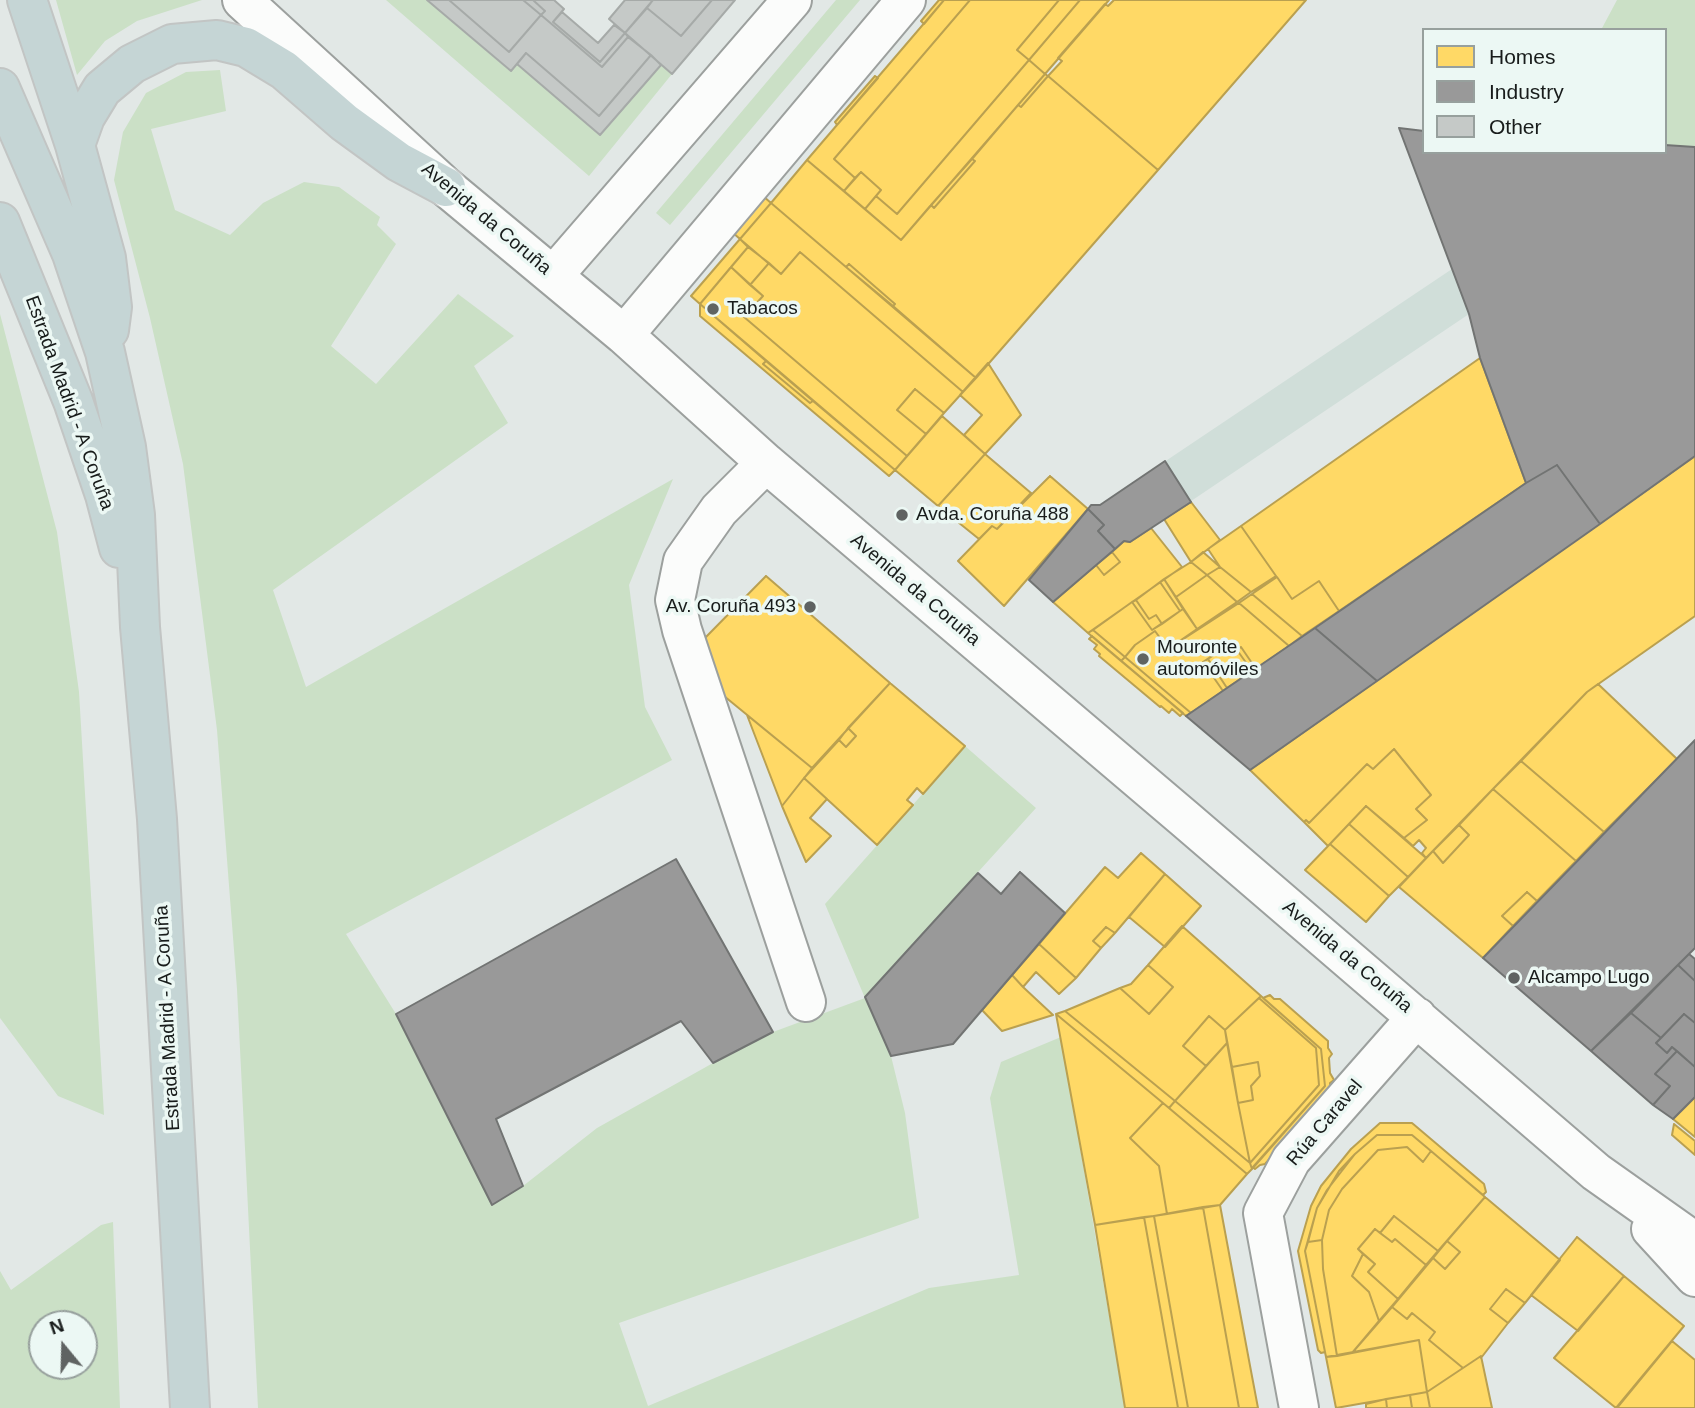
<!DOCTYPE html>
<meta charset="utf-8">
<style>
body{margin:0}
#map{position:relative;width:1695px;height:1408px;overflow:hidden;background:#e2e8e6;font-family:Helvetica,sans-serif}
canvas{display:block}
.legend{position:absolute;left:1422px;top:28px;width:245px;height:126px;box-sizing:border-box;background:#ecf8f4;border:2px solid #97a09d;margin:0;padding:9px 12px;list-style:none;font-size:21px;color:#181c1b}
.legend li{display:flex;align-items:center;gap:14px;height:35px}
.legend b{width:35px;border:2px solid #97a09d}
.north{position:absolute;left:28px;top:1310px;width:70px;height:70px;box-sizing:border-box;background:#ecf8f4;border:2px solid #97a09d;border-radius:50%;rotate:341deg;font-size:19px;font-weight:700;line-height:28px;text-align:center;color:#181c1b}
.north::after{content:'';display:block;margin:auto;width:24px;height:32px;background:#5f6362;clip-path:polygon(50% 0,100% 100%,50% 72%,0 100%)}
</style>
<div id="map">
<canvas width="1695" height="1408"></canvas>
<ul class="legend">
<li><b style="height:19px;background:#ffd966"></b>Homes</li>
<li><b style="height:19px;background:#999"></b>Industry</li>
<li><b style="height:19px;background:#c5c9c7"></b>Other</li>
</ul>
<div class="north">N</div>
</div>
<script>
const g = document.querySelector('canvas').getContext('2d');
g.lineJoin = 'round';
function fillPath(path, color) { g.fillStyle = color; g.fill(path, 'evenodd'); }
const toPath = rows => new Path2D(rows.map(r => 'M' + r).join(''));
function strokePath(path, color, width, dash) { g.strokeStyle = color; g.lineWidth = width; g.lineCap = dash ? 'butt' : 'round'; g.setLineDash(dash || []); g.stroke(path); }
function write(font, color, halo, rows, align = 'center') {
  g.font = font + ' Helvetica,sans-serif'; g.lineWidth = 7; g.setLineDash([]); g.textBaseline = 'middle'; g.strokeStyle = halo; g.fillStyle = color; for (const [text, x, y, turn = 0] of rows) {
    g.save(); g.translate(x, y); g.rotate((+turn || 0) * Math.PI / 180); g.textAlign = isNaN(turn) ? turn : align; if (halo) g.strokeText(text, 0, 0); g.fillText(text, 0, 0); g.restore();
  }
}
fillPath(toPath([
 [1452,269,1469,314,1151,528,1130,542,1124,541,1053,602,1029,580,1091,505,1100,505]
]), '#d0ded9');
fillPath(toPath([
 [56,0,202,0,137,21,105,41,77,75],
 [386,0,427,0,510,71,517,64,600,134,661,65,672,74,589,176],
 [836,0,860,0,670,225,656,213],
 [1617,0,1695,0,1695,147,1665,145,1665,30,1601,30],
 [220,70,226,111,151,129,175,210,230,235,263,203,304,182,339,187,380,217,377,225,396,244,331,346,376,384,458,294,514,336,474,366,508,423,273,590,306,687,673,479,629,585,645,707,672,760,346,934,396,1014,492,1205,523,1186,597,1128,713,1063,773,1032,865,998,825,904,965,746,1036,808,865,997,891,1056,905,1113,919,1218,619,1323,648,1406,929,1288,1019,1275,990,1098,1001,1062,1061,1037,1125,1408,258,1408,237,989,217,730,183,464,150,318,114,180,123,132,146,93,186,72],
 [0,314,57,532,79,692,104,1115,58,1096,0,1018],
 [113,1222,120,1408,0,1408,0,1271,11,1290,101,1225],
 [84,1324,84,1366,42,1366,42,1324]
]), '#cbe0c6');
const homes = toPath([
 [939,0,944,0,924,24,921,21,939,0],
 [944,0,970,0,834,159,855,178,844,191,807,160,944,0],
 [970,0,1059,0,1017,50,1029,60,897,214,876,196,881,190,861,172,855,178,834,159,970,0],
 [1059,0,1080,0,1029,60,1017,50,1059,0],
 [1080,0,1109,0,1045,74,1029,60,1080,0],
 [1114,0,1306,0,1158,170,1048,76,1062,61,1058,58,1105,4,1108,6,1114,0],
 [1029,60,1045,74,901,240,865,209,876,196,897,214,1029,60],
 [1045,74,1048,76,1021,107,1018,105,1045,74],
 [875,76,878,78,837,125,835,122,875,76],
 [1048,76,1158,170,976,378,893,306,895,304,849,264,846,267,771,203,807,160,901,240,931,205,934,208,975,161,972,159,1018,105,1021,107,1048,76],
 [972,159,975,161,934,208,931,205,972,159],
 [861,172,881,190,865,209,844,191,861,172],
 [763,196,771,203,740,239,732,232,763,196],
 [771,203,976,378,963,392,800,252,781,274,740,239,771,203],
 [740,239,748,247,700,304,691,296,740,239],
 [748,247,769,263,750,285,731,267,748,247],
 [800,252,963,392,944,413,915,389,897,410,926,434,907,456,744,317,763,296,750,285,769,263,781,274,800,252],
 [849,264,895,304,893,306,846,267,849,264],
 [731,267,763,296,744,317,907,456,895,470,700,304,731,267],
 [700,304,766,361,763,364,810,403,813,401,895,470,889,476,700,316,700,304],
 [1480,358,1526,483,1339,611,1319,581,1292,599,1277,577,1252,594,1276,576,1241,526,1480,358],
 [766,361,813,401,810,403,763,364,766,361],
 [988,363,1021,415,985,454,964,435,982,415,960,395,988,363],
 [915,389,944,413,926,434,897,410,915,389],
 [942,416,985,454,938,506,895,470,942,416],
 [985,454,1031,493,997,529,992,526,979,539,938,506,985,454],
 [1695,456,1695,616,1587,692,1426,858,1422,853,1426,848,1419,840,1413,846,1404,838,1427,820,1416,809,1431,795,1394,749,1373,769,1367,764,1309,823,1306,820,1304,822,1250,770,1695,456],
 [1050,476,1088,509,1004,606,958,561,992,526,997,529,1050,476],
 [1191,502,1220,540,1191,562,1164,519,1191,502],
 [1241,526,1276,576,1251,592,1220,567,1208,549,1241,526],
 [1151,528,1182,567,1088,633,1053,602,1096,565,1104,575,1120,562,1112,552,1124,541,1130,542,1151,528],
 [1112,552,1120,562,1104,575,1096,565,1112,552],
 [1203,552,1220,567,1207,575,1191,562,1203,552],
 [1191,562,1207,575,1176,597,1164,579,1191,562],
 [1220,567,1251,592,1237,602,1207,575,1220,567],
 [1207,575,1237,602,1197,629,1176,597,1207,575],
 [766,576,890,683,812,768,724,696,703,640,766,576],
 [1277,577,1292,599,1319,581,1339,611,1302,636,1252,594,1277,577],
 [1164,579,1183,609,1180,611,1160,582,1164,579],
 [1160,582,1180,611,1162,624,1156,615,1149,619,1136,600,1160,582],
 [1252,594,1302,636,1289,646,1239,603,1252,594],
 [1136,600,1149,619,1156,615,1162,624,1152,630,1132,602,1136,600],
 [1132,602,1152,630,1183,609,1197,629,1168,649,1155,631,1135,645,1125,657,1093,630,1132,602],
 [1239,603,1289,646,1256,669,1241,647,1233,652,1228,645,1203,662,1223,691,1191,713,1125,657,1135,645,1155,631,1168,649,1239,603],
 [1093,630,1125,657,1121,661,1088,633,1093,630],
 [1092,636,1183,713,1180,716,1172,709,1169,713,1161,706,1160,707,1099,656,1100,654,1094,649,1097,645,1089,639,1092,636],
 [1228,645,1233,652,1237,650,1252,671,1227,688,1208,659,1228,645],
 [1241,647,1256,669,1252,671,1237,650,1241,647],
 [1125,657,1191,713,1186,716,1152,687,1121,661,1125,657],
 [1208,659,1227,688,1223,691,1203,662,1208,659],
 [890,683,965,746,923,794,917,788,907,800,913,805,877,845,804,778,839,740,846,747,856,736,848,728,890,683],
 [1598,684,1677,759,1604,832,1521,761,1587,692,1598,684],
 [747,715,812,768,782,806,747,715],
 [848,728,856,736,846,747,839,740,848,728],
 [1394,749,1431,795,1416,809,1427,820,1404,838,1366,806,1328,846,1304,822,1306,820,1309,823,1367,764,1373,769,1394,749],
 [1521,761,1604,832,1576,861,1493,789,1521,761],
 [804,778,827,799,810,818,831,836,806,862,782,806,804,778],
 [1493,789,1576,861,1537,901,1527,892,1502,916,1513,926,1483,958,1399,887,1433,851,1443,863,1469,835,1459,825,1493,789],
 [1366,806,1426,858,1408,877,1349,824,1366,806],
 [1349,824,1408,877,1389,896,1330,844,1349,824],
 [1459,825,1469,835,1443,863,1433,851,1459,825],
 [1330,844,1389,896,1366,922,1305,870,1330,844],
 [1141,853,1165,874,1115,933,1106,927,1093,941,1101,948,1076,978,1039,944,1105,867,1118,878,1141,853],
 [1165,874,1201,906,1165,947,1129,917,1165,874],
 [1527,892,1537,901,1513,926,1502,916,1527,892],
 [1182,926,1261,996,1225,1030,1209,1016,1183,1046,1206,1066,1175,1101,1065,1011,1120,988,1149,1014,1173,987,1148,965,1182,926],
 [1106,927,1115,933,1101,948,1093,941,1106,927],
 [1039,944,1076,978,1059,994,1036,972,1023,987,1012,975,1039,944],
 [1148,965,1173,987,1149,1014,1120,988,1131,984,1148,965],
 [1012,975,1023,987,1053,1015,1002,1031,982,1010,1012,975],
 [1270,995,1274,999,1280,999,1328,1041,1328,1048,1332,1054,1329,1058,1330,1073,1334,1080,1330,1083,1331,1090,1265,1164,1260,1165,1255,1169,1253,1167,1325,1086,1321,1049,1263,998,1270,995],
 [1261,996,1321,1049,1325,1086,1252,1169,1250,1163,1319,1085,1316,1048,1259,998,1261,996],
 [1259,998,1316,1048,1319,1085,1250,1163,1238,1103,1253,1100,1251,1086,1260,1076,1258,1062,1232,1067,1225,1030,1259,998],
 [1065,1011,1175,1101,1169,1108,1056,1014,1065,1011],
 [1056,1014,1163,1103,1130,1138,1159,1166,1167,1214,1095,1225,1056,1014],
 [1209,1016,1225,1030,1227,1043,1206,1066,1183,1046,1209,1016],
 [1227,1043,1238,1103,1250,1163,1175,1101,1227,1043],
 [1258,1062,1260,1076,1251,1086,1253,1100,1238,1103,1232,1067,1258,1062],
 [1695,1097,1695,1137,1673,1119,1695,1097],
 [1175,1101,1250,1163,1252,1169,1247,1174,1169,1108,1175,1101],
 [1163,1103,1247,1174,1220,1205,1167,1214,1159,1166,1130,1138,1163,1103],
 [1380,1123,1412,1123,1484,1184,1486,1192,1483,1195,1412,1135,1377,1135,1355,1154,1339,1171,1317,1208,1305,1251,1325,1352,1321,1353,1318,1350,1298,1251,1311,1206,1321,1186,1351,1149,1380,1123],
 [1674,1124,1695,1141,1695,1155,1672,1135,1674,1124],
 [1377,1135,1412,1135,1431,1151,1423,1162,1407,1147,1378,1150,1342,1189,1329,1210,1322,1240,1308,1242,1317,1208,1327,1190,1355,1154,1377,1135],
 [1407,1147,1423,1162,1431,1151,1485,1197,1438,1251,1394,1216,1380,1233,1375,1229,1358,1249,1363,1254,1352,1276,1369,1292,1379,1321,1352,1353,1337,1356,1323,1269,1322,1240,1329,1210,1342,1189,1378,1150,1407,1147],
 [1485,1197,1560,1260,1525,1303,1506,1289,1490,1309,1508,1323,1481,1358,1481,1356,1463,1368,1429,1340,1435,1332,1412,1313,1407,1319,1392,1307,1433,1258,1445,1269,1460,1252,1447,1241,1485,1197],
 [1220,1205,1251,1371,1258,1408,1239,1408,1203,1207,1220,1205],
 [1203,1207,1239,1408,1188,1408,1154,1216,1203,1207],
 [1154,1216,1188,1408,1178,1408,1144,1217,1154,1216],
 [1394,1216,1438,1251,1426,1265,1395,1239,1392,1242,1380,1233,1394,1216],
 [1144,1217,1178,1408,1125,1408,1095,1225,1144,1217],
 [1375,1229,1392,1242,1395,1239,1426,1265,1398,1299,1368,1272,1375,1264,1358,1249,1375,1229],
 [1577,1237,1624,1276,1578,1331,1531,1295,1577,1237],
 [1322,1240,1323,1269,1337,1356,1326,1357,1305,1251,1308,1242,1322,1240],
 [1447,1241,1460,1252,1445,1269,1433,1258,1447,1241],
 [1363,1254,1375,1264,1368,1272,1398,1299,1379,1321,1369,1292,1352,1276,1363,1254],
 [1624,1276,1684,1326,1616,1408,1554,1358,1624,1276],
 [1506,1289,1525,1303,1508,1323,1490,1309,1506,1289],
 [1392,1307,1407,1319,1412,1313,1435,1332,1429,1340,1463,1368,1427,1392,1419,1340,1352,1353,1392,1307],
 [1419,1340,1427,1392,1336,1408,1326,1357,1419,1340],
 [1672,1341,1695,1360,1695,1408,1617,1408,1672,1341],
 [1481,1356,1492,1408,1430,1408,1427,1392,1481,1356],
 [1427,1392,1430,1408,1412,1408,1410,1395,1427,1392],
 [1410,1395,1412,1408,1387,1408,1386,1399,1410,1395],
 [1386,1399,1387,1408,1366,1408,1366,1404,1386,1399]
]);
fillPath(homes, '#ffd966');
strokePath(homes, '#baa050', 2);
const industry = toPath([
 [1399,128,1424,131,1424,152,1665,152,1665,145,1695,147,1695,456,1600,524,1557,465,1526,483,1480,358,1469,314,1399,128],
 [1165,461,1191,502,1130,542,1124,541,1115,549,1098,531,1104,525,1088,509,1091,505,1100,505,1165,461],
 [1557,465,1600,524,1377,681,1315,628,1526,483,1557,465],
 [1088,509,1104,525,1098,531,1115,549,1053,602,1029,580,1088,509],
 [1315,628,1377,681,1250,770,1186,716,1315,628],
 [1695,740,1695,948,1591,1051,1483,958,1695,740],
 [676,859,773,1032,713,1063,681,1021,496,1119,523,1186,492,1205,396,1014,676,859],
 [1020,872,1065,913,953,1044,891,1056,865,997,978,873,1001,894,1020,872],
 [1689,954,1695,959,1695,981,1678,965,1689,954],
 [1678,965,1695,981,1695,1023,1684,1014,1661,1038,1631,1013,1678,965],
 [1631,1013,1661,1038,1656,1043,1667,1053,1672,1047,1677,1051,1655,1074,1670,1086,1653,1105,1591,1051,1631,1013],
 [1684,1014,1695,1023,1695,1067,1672,1047,1667,1053,1656,1043,1684,1014],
 [1677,1051,1695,1067,1695,1097,1673,1119,1653,1105,1670,1086,1655,1074,1677,1051]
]);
fillPath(industry, '#999');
strokePath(industry, '#727473', 2);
const building = toPath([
 [427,0,449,0,509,52,541,15,602,67,628,37,651,55,599,116,526,53,511,71,427,0],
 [449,0,523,0,541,15,509,52,449,0],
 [523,0,533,0,545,11,541,15,523,0],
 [533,0,554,0,564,9,553,22,600,62,625,33,628,37,602,67,541,15,545,11,533,0],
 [625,0,653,0,625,33,609,19,625,0],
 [653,0,712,0,681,36,647,8,653,0],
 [712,0,735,0,672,74,625,33,647,8,681,36,712,0],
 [562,12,598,43,614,25,625,33,600,62,553,22,562,12],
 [526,53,599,116,651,55,661,65,600,135,517,64,526,53]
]);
fillPath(building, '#c5c9c7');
strokePath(building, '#a6aaa8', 2);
const minor = toPath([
 [242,0,446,187,624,335,766,463,1185,819,1596,1172,1695,1242],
 [553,276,792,0],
 [624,335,906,0],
 [766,463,719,510,683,561,675,600,682,630,806,1002],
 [1651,1229,1695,1277],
 [1299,1408,1263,1213,1291,1160,1417,1017]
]);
const highway = toPath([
 [27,0,75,145,106,258,112,307,109,330],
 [0,88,72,254,105,352,126,447,135,515,140,627,157,819,190,1408],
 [75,145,85,117,102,89,132,64,172,44,217,40,246,47,284,70,344,122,399,162,446,187],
 [0,222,73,401,105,495,119,548]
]);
strokePath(minor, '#9ca09e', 42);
strokePath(highway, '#c2c5c4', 42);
strokePath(minor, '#fbfcfb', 38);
strokePath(highway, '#c5d5d5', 38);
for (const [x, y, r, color] of [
 [713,309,7,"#5f6362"],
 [902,515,7,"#5f6362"],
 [810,607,7,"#5f6362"],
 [1143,659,7,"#5f6362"],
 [1514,978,7,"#5f6362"]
]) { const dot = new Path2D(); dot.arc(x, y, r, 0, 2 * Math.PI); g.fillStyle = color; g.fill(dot); strokePath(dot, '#ecf8f4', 2.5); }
write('19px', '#181c1b', '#ecf8f4', [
 ["Avenida da Coruña",486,219,40],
 ["Estrada Madrid - A Coruña",69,403,70],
 ["Avenida da Coruña",915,590,40],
 ["Avenida da Coruña",1347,957,40],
 ["Estrada Madrid - A Coruña",168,1018,-93],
 ["Rúa Caravel",1325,1123,-50]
]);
write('19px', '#181c1b', '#ecf8f4', [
 ["Tabacos",727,309],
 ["Avda. Coruña 488",916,515],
 ["Av. Coruña 493",796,607,"right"],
 ["Mouronte",1157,648],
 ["automóviles",1157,670],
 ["Alcampo Lugo",1528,978]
], 'left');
</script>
